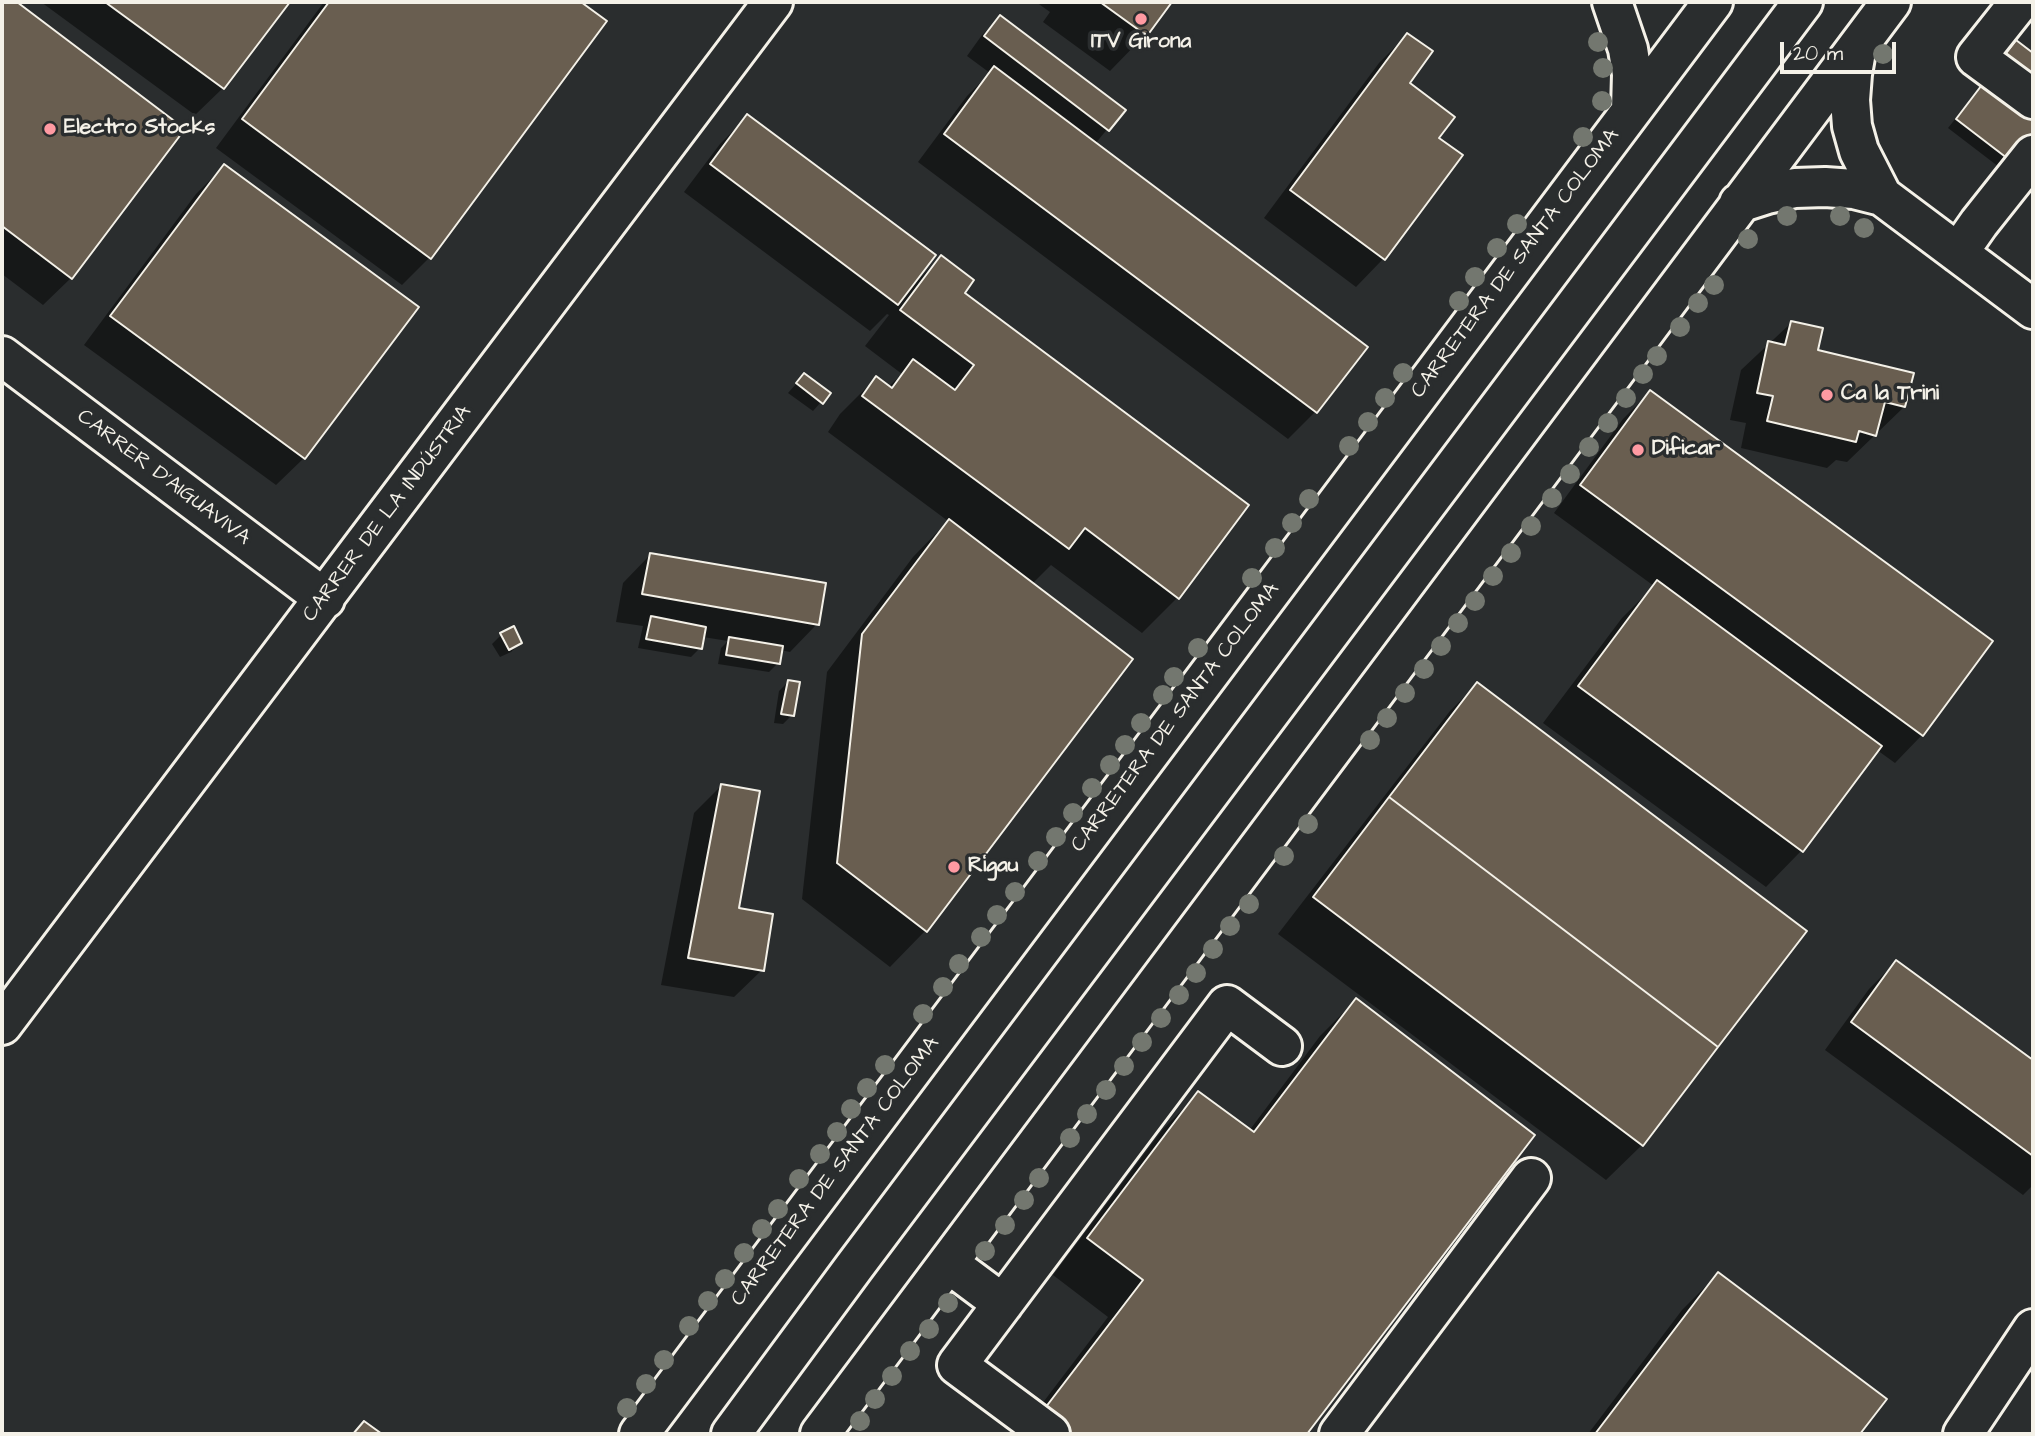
<!DOCTYPE html>
<meta charset="utf-8">
<style>
body{margin:0}
#map{position:relative;width:2035px;height:1436px;overflow:hidden;background:#2a2d2e;font-family:"Architects Daughter",sans-serif}
canvas{display:block}
.frame{position:absolute;inset:0;border:4px solid #f4f1e8;pointer-events:none}
.scale{position:absolute;left:1780px;top:42px;width:116px;height:32px;box-sizing:border-box;border:4px solid #f4f1e8;border-top:0;padding-left:9px;font-size:21px;line-height:24px;white-space:nowrap;color:#f4f1e8;-webkit-text-stroke:5px #2a2d2e;paint-order:stroke}
</style>
<div id="map">
<canvas width="2035" height="1436"></canvas>
<div class="frame"></div>
<div class="scale">20 m</div>
</div>
<script>
const g = document.querySelector('canvas').getContext('2d');
g.lineJoin = 'round';
function fillPath(path, color) { g.fillStyle = color; g.fill(path, 'evenodd'); }
const toPath = rows => new Path2D(rows.map(r => 'M' + r).join(''));
function strokePath(path, color, width, dash) { g.strokeStyle = color; g.lineWidth = width; g.lineCap = dash ? 'butt' : 'round'; g.setLineDash(dash || []); g.stroke(path); }
function write(font, color, halo, rows, align = 'center') {
  g.font = font + ' "Architects Daughter",sans-serif'; g.lineWidth = 7; g.setLineDash([]); g.textBaseline = 'middle'; g.strokeStyle = halo; g.fillStyle = color; for (const [text, x, y, turn = 0] of rows) {
    g.save(); g.translate(x, y); g.rotate((+turn || 0) * Math.PI / 180); g.textAlign = isNaN(turn) ? turn : align; if (halo) g.strokeText(text, 0, 0); g.fillText(text, 0, 0); g.restore();
  }
}
fillPath(toPath([
 [2,2,14,2,183,129,71,278,43,305,2,274],
 [41,2,287,2,223,88,195,115],
 [324,2,578,2,605,21,430,257,402,285,216,148],
 [1036,2,1170,2,1145,35,1110,71,1043,22,1050,12],
 [1001,17,1123,110,1095,144,1316,411,1288,439,918,162,967,96,990,73,967,56,982,35],
 [1407,35,1408,83,1436,138,1460,156,1383,259,1356,287,1264,218,1379,63],
 [2017,42,2033,55,2033,193,1948,128],
 [748,116,915,283,941,257,962,293,1177,598,1142,633,1051,565,1032,584,1131,659,925,931,890,967,802,899,827,672,913,557,948,521,828,432,840,414,876,378,888,387,902,374,865,346,889,315,887,314,870,331,684,192,720,144],
 [224,166,304,458,276,485,84,345,196,194],
 [1791,323,1815,352,1904,407,1847,462,1836,460,1827,468,1741,448,1746,423,1730,420,1741,370],
 [804,375,821,402,813,411,788,393],
 [1650,392,1922,735,1895,763,1877,750,1801,851,1766,887,1543,723,1622,618,1654,586,1554,513,1623,419],
 [650,555,817,624,790,652,780,650,778,663,769,672,718,664,721,648,728,641,703,637,700,648,691,657,638,648,643,626,616,622,623,583],
 [513,628,520,643,511,652,500,657,492,644,501,635],
 [788,682,792,715,783,724,774,723,779,691],
 [1477,684,1642,1145,1606,1180,1278,934,1450,711],
 [721,786,737,910,762,970,734,997,661,985,694,813],
 [1896,962,2033,1062,2033,1185,2023,1195,1825,1050,1869,989],
 [1356,1000,1533,1135,1305,1434,1019,1434,1108,1317,1053,1275,1163,1129,1199,1093,1249,1131,1320,1036],
 [1718,1274,1885,1399,1858,1434,1588,1434,1682,1310]
]), '#0007');
const building = toPath([
 [2,2,17,2,185,129,72,279,2,226,2,2],
 [105,2,290,2,224,89,105,2],
 [329,2,581,2,607,21,431,259,242,119,329,2],
 [1100,2,1172,2,1147,36,1100,2],
 [1000,15,1126,110,1109,131,984,36,1000,15],
 [1407,33,1433,51,1410,83,1455,117,1439,138,1463,155,1385,260,1290,190,1407,33],
 [2016,40,2033,53,2033,178,1956,119,2016,40],
 [994,66,1368,347,1317,413,944,134,994,66],
 [747,114,936,255,898,305,710,164,747,114],
 [224,164,419,307,305,459,110,316,224,164],
 [941,255,974,280,965,293,1249,505,1179,599,1085,528,1069,549,862,396,876,376,892,388,913,359,955,390,974,365,900,310,941,255],
 [1791,321,1823,328,1818,350,1914,373,1905,407,1885,402,1876,436,1859,431,1856,442,1767,421,1773,396,1757,393,1768,341,1785,345,1791,321],
 [804,373,831,393,823,404,796,383,804,373],
 [1650,390,1993,641,1923,736,1580,485,1650,390],
 [949,519,1133,659,927,932,837,863,862,634,949,519],
 [650,553,826,583,819,625,642,594,650,553],
 [1657,580,1882,746,1803,852,1578,686,1657,580],
 [651,616,706,627,702,649,646,639,651,616],
 [514,626,522,643,509,650,500,633,514,626],
 [729,637,783,646,780,664,726,655,729,637],
 [788,680,800,682,794,716,781,714,788,680],
 [1477,682,1807,931,1718,1047,1389,797,1477,682],
 [721,784,760,791,739,908,773,914,764,971,688,958,721,784],
 [1389,797,1718,1047,1643,1146,1313,897,1389,797],
 [1896,960,2033,1060,2033,1156,1851,1022,1896,960],
 [1356,998,1535,1135,1307,1434,1071,1434,1042,1412,1143,1280,1087,1238,1198,1091,1254,1132,1356,998],
 [1718,1272,1887,1399,1860,1434,1595,1434,1718,1272],
 [364,1421,382,1434,353,1434,364,1421]
]);
fillPath(building, '#695e50');
strokePath(building, '#f4f1e8', 2);
const minor = toPath([
 [1612,2,1628,49,1632,74,1631,110],
 [2015,2,2018,4,1976,57,2033,99],
 [1856,51,1852,74,1850,100,1852,126,1859,151,1882,196,2033,309],
 [1739,203,1767,194,1795,188,1825,187,1854,189,1882,196],
 [1958,253,1979,223,2033,155],
 [2,356,325,599],
 [2,1025,773,2],
 [948,1263,1003,1304],
 [639,1434,1713,2],
 [731,1434,854,1267,1803,2],
 [820,1434,1891,2],
 [1050,1434,957,1365,1227,1005,1282,1046],
 [1339,1434,1531,1178],
 [1963,1434,2033,1329]
]);
strokePath(minor, '#f4f1e8', 44);
strokePath(minor, '#2a2d2e', 38);
g.fillStyle = '#73776f';
for (const [x, y] of [
 [1598,42],
 [1883,54],
 [1603,68],
 [1602,101],
 [1583,137],
 [1787,216],
 [1840,216],
 [1517,224],
 [1864,228],
 [1748,239],
 [1497,248],
 [1475,277],
 [1714,285],
 [1459,301],
 [1698,303],
 [1680,327],
 [1657,356],
 [1403,373],
 [1643,374],
 [1385,398],
 [1626,398],
 [1368,422],
 [1608,423],
 [1349,446],
 [1589,447],
 [1570,474],
 [1552,498],
 [1309,499],
 [1292,523],
 [1531,526],
 [1275,548],
 [1511,553],
 [1493,576],
 [1252,578],
 [1475,601],
 [1458,623],
 [1441,646],
 [1198,648],
 [1424,669],
 [1174,677],
 [1405,693],
 [1163,695],
 [1387,718],
 [1141,723],
 [1370,740],
 [1125,745],
 [1110,765],
 [1092,788],
 [1073,813],
 [1308,824],
 [1056,837],
 [1284,856],
 [1038,861],
 [1015,892],
 [1249,904],
 [997,915],
 [1230,926],
 [981,937],
 [1213,949],
 [959,964],
 [1196,973],
 [943,987],
 [1179,995],
 [923,1014],
 [1161,1018],
 [1142,1042],
 [885,1065],
 [1124,1066],
 [867,1088],
 [1106,1090],
 [851,1109],
 [1087,1114],
 [837,1132],
 [1070,1138],
 [820,1154],
 [1039,1178],
 [799,1179],
 [1024,1200],
 [778,1209],
 [1005,1225],
 [762,1229],
 [985,1251],
 [744,1253],
 [725,1279],
 [708,1301],
 [948,1303],
 [689,1326],
 [929,1329],
 [910,1351],
 [664,1360],
 [892,1376],
 [646,1384],
 [875,1399],
 [627,1408],
 [860,1421]
]) { g.beginPath(); g.arc(x, y, 10, 0, 2 * Math.PI); g.fill(); }
for (const [x, y, r, color] of [
 [1141,19,7,"#ff9aa2"],
 [50,129,7,"#ff9aa2"],
 [1827,395,7,"#ff9aa2"],
 [1638,450,7,"#ff9aa2"],
 [954,867,7,"#ff9aa2"]
]) { const dot = new Path2D(); dot.arc(x, y, r, 0, 2 * Math.PI); g.fillStyle = color; g.fill(dot); strokePath(dot, '#2a2d2e', 2.5); }
write('bold 21px', '#f4f1e8', '#2a2d2e', [
 ["ITV Girona",1141,43,"center"],
 ["Electro Stocks",64,129],
 ["Ca la Trini",1841,395],
 ["Dificar",1652,450],
 ["Rigau",968,867]
], 'left');
write('21px', '#f4f1e8', '#2a2d2e', [
 ["CARRETERA DE SANTA COLOMA",1516,264,-53],
 ["CARRER D'AIGUAVIVA",163,478,37],
 ["CARRER DE LA INDÚSTRIA",388,514,-53],
 ["CARRETERA DE SANTA COLOMA",1176,718,-53],
 ["CARRETERA DE SANTA COLOMA",836,1172,-53]
]);
</script>
